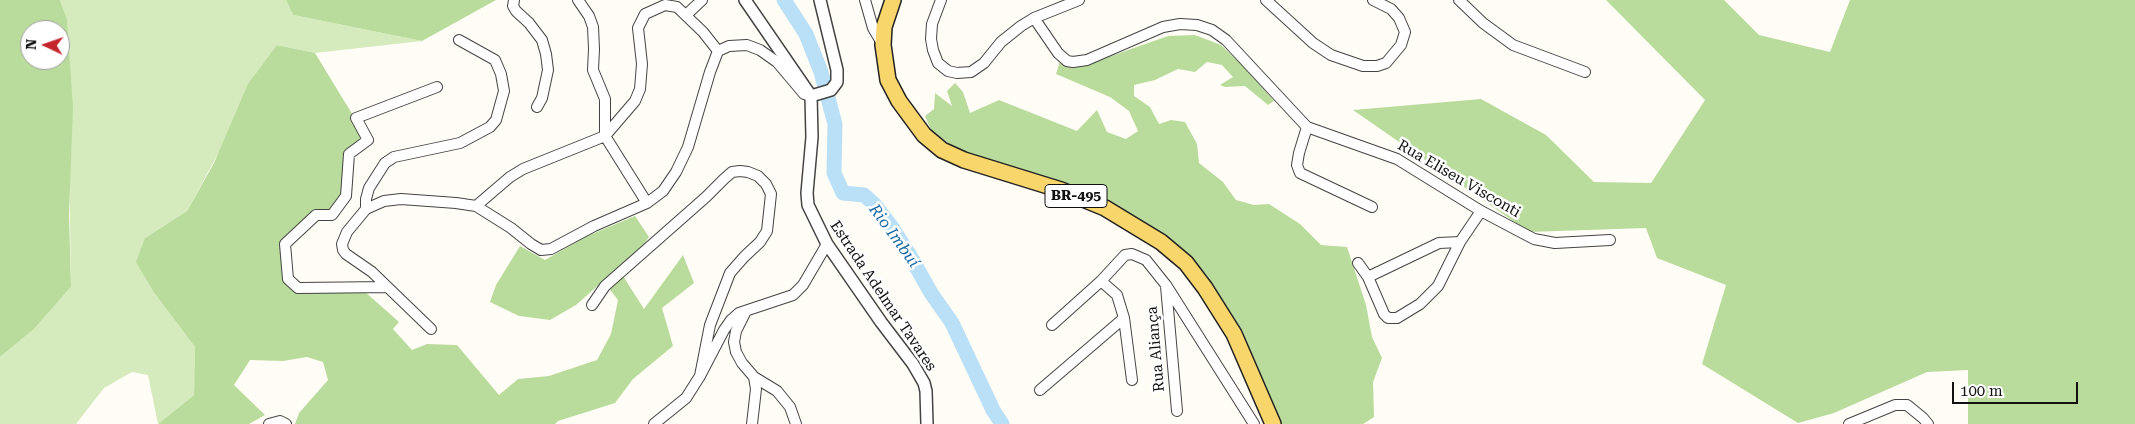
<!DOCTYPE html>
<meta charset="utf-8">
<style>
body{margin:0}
#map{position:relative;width:2135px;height:424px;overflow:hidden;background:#fffdf5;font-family:"Roboto Serif",serif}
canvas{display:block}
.north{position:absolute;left:20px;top:20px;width:50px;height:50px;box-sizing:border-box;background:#fff;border:1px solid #a0a0a0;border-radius:50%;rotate:273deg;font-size:14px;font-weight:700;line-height:20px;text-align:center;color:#111}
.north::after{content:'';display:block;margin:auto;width:18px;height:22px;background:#c4262e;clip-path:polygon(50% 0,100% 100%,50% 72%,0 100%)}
.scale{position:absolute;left:1952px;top:382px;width:126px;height:22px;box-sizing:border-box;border:2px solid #111;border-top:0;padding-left:6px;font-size:15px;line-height:18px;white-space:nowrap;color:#111;-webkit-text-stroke:4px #fff;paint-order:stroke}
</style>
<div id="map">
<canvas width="2135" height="424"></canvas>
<div class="north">N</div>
<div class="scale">100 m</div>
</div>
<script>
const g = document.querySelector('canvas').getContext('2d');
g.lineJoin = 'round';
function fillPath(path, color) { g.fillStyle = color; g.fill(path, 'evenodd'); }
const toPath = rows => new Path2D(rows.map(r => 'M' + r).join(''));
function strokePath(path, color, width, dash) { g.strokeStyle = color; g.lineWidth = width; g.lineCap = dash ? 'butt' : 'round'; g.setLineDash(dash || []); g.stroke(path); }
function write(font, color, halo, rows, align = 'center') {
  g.font = font + ' "Roboto Serif",serif'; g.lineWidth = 5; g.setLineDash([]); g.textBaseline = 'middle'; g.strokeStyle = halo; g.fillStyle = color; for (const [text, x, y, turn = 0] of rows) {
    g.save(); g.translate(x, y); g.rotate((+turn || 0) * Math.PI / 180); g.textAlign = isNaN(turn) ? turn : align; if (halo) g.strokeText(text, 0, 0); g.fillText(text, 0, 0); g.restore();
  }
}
fillPath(toPath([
 [60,0,286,0,293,15,422,41,315,53,277,45,187,211,145,238,155,294,195,347,194,395,158,424,148,375,132,372,104,388,76,424,0,424,0,357,34,329,71,287,67,19]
]), '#d5ebbd');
fillPath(toPath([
 [0,0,60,0,67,19,73,108,69,214,71,287,34,329,0,357],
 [30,30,60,30,60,60,30,60],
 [286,0,496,0,422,41,293,15],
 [1606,0,1724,0,1759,35,1830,52,1850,0,2135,0,2135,424,1968,424,1968,370,1927,372,1834,413,1798,423,1702,364,1726,285,1657,258,1646,228,1529,232,1353,110,1481,99,1546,135,1594,182,1651,183,1705,100],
 [1195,35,1221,45,1247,70,1274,101,1268,105,1245,86,1225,87,1220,85,1233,77,1222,65,1207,62,1195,72,1178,69,1155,80,1134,85,1134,96,1150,107,1159,124,1171,120,1185,122,1197,144,1199,163,1223,182,1236,200,1254,205,1269,204,1300,224,1321,245,1347,247,1366,305,1372,337,1382,358,1373,382,1374,417,1363,424,1282,424,1273,409,1242,330,1206,274,1174,243,1118,209,1062,182,977,158,955,148,931,130,925,116,934,109,935,93,952,106,947,91,955,83,963,92,970,113,999,100,1077,131,1097,110,1107,132,1126,139,1138,131,1129,111,1110,97,1056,74,1060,61,1094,62,1168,36],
 [277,45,315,53,368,140,352,153,335,219,318,221,291,243,290,265,294,280,309,286,354,282,399,322,393,329,412,350,427,344,457,345,499,395,518,379,549,376,597,360,611,334,618,300,603,281,576,305,550,320,519,316,490,302,496,285,520,246,545,260,587,236,635,216,649,237,623,276,644,309,683,255,694,283,662,308,673,346,633,379,615,403,558,421,555,424,295,424,299,413,328,380,323,362,307,357,283,361,250,360,234,385,265,415,249,424,158,424,194,395,195,347,155,294,136,262,145,238,187,211,214,163,248,84]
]), '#b9dc9c');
strokePath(toPath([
 [784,0,806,34,821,72,835,124,834,173,843,193,864,195,874,204,891,226,909,254,931,293,952,323,993,410,1002,424]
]), '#b9e0f7', 15);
const minor = toPath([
 [514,0,513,6,516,11,529,23,542,40,546,54,548,70,542,98,537,107],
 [578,0,589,16,593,27,594,49,593,70,605,99,605,136,647,203],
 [865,0,873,28,883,45],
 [941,0,932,24,931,39,933,50,938,63,948,71,957,73,971,72,984,63,1001,42,1021,26,1034,18,1079,0],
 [1266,0,1313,43,1331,55,1363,66,1377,66,1386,63,1401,45,1405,32,1399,18,1391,9,1373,0],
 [1459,0,1483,23,1513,45,1585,72],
 [686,15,702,0],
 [1034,18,1058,53,1067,61,1073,62,1087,60,1163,27,1180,24,1197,25,1212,30,1226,40,1307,127,1397,159,1481,211,1534,239,1555,243,1610,240],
 [718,51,729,46,747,45,760,50,777,62,804,94,811,96],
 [1307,127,1299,153,1297,165,1300,173,1372,207],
 [476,206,510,177,523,169,605,136,635,101,640,89,642,64,638,28,645,14,665,5,677,7,703,32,718,51],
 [366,209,366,199,369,188,385,163,394,157,460,143,490,127,496,120,504,91,501,74,495,60,459,40],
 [1358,263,1368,277,1384,314,1388,318,1397,318,1420,304,1438,286,1460,242,1481,211],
 [1368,277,1439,243,1460,242],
 [1166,286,1177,411],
 [387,287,298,288,288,279,285,244,316,215,332,215,346,196,349,154,368,140,356,118,437,87],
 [592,305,605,286,706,197,724,179,732,172,740,171,748,172,758,176,766,184,771,194,767,231,760,242,744,257,730,273,710,325,700,376],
 [746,311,736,331,734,342,736,352,742,363,754,377,756,389,752,424],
 [1052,325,1101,281],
 [431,329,372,272,346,254,343,250,342,244,347,232,366,209,384,201,401,199,456,203,476,206,511,228,531,244,541,250,551,249,594,226,647,203,663,191,676,172,688,147,710,72,718,51],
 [754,377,777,391,790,407,796,424],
 [1132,380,1124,318,1117,295,1101,281,1125,255,1132,254,1146,260,1166,285,1254,424],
 [1040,390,1124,318],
 [269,424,280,421,286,424],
 [654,424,686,398,700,376,724,330,731,320,739,313,793,295,803,285,827,244],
 [1849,424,1895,405,1907,405,1923,418,1928,424]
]);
const tertiary = toPath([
 [745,0,811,96],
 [811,96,812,137,807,193,808,205,827,244,881,322,913,364,924,383,926,391,927,424],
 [811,96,831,90,837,82,837,70,820,0]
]);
const primary = toPath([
 [893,0,884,27,883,45,888,80,899,101,924,135,942,150,964,160,1061,190,1105,208,1161,242,1186,263,1205,288,1234,334,1273,424]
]);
strokePath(minor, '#444', 12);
strokePath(tertiary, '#444', 14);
strokePath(primary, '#222', 18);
strokePath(minor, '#fff', 10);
strokePath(tertiary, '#fff', 11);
strokePath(primary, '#f9d66b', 15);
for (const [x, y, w] of [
 [1076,196,62]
]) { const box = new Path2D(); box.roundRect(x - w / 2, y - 11.5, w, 23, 4); g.fillStyle = '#fff'; g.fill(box); strokePath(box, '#111', 1); }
write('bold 14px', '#111', null, [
 ["BR-495",1076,196]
]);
write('15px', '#111', '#fff', [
 ["Rua Eliseu Visconti",1459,179,30],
 ["Estrada Adelmar Tavares",883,296,56],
 ["Rua Aliança",1156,349,-95]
]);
write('italic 16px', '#1768a6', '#fff', [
 ["Rio Imbuí",894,236,54]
]);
</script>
